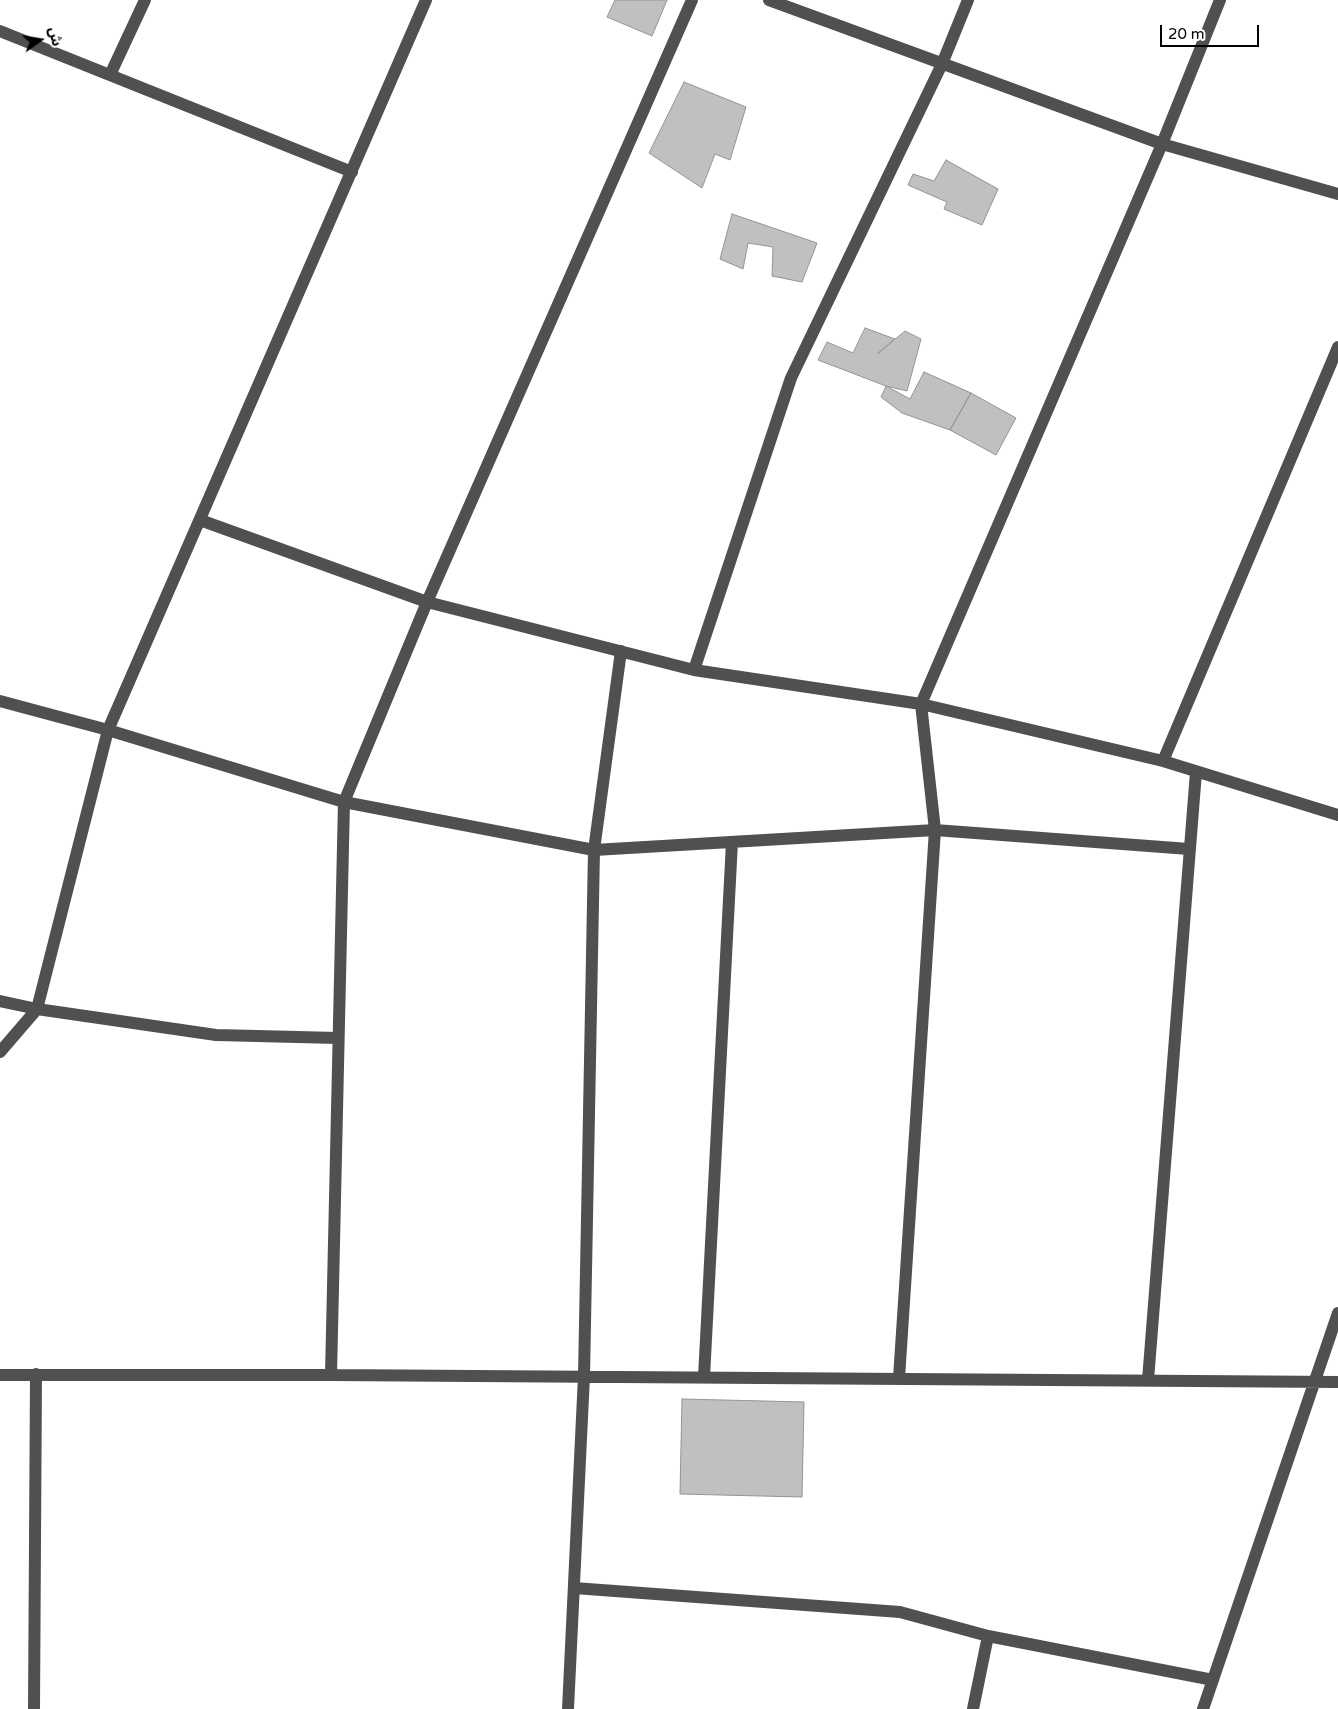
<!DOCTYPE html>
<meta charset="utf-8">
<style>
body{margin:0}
#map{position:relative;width:1338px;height:1709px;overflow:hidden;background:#fff;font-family:"Varela Round","Noto Sans Arabic",sans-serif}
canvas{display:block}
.north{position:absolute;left:15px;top:15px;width:50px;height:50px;-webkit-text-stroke:4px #fff;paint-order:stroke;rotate:77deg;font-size:14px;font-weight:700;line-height:20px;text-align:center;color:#000}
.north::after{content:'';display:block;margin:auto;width:18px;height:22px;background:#000;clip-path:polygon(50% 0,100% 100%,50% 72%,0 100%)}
.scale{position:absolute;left:1160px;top:25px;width:99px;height:22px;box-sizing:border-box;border:2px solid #000;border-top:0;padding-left:6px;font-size:15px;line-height:18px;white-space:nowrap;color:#000;-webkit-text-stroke:4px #fff;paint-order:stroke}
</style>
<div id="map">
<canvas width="1338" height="1709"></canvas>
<div class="north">ش</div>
<div class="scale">20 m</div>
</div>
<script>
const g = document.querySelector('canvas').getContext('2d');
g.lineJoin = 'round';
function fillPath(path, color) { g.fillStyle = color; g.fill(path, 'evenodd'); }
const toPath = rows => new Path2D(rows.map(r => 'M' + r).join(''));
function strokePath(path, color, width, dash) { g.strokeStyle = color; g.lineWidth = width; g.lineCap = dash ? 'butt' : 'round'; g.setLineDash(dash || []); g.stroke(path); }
const building = toPath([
 [615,0,667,0,652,36,607,17,615,0],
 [684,82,746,107,730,160,715,154,702,188,649,153,684,82],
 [946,160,998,189,982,225,944,209,947,202,908,185,913,174,934,181,946,160],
 [732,214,817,243,802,282,772,276,773,247,748,243,743,269,720,259,732,214],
 [865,328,895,339,877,354,905,331,921,339,907,391,886,386,818,360,827,342,853,353,865,328],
 [924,372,971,393,950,430,902,413,881,397,886,386,910,399,924,372],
 [971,393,1016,418,996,455,950,430,971,393],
 [682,1399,804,1402,802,1497,680,1494,682,1399]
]);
fillPath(building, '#c0c0c0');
strokePath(building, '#949494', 1);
strokePath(toPath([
 [769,0,1162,144,1338,194],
 [0,31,352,172],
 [110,75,145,0],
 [200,520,427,602,694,670,921,704,1163,761,1338,815],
 [694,670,791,378,942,64,968,0],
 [0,701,108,730,344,802,594,850,935,830,1189,849],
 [1163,761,1338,347],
 [0,1001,37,1009,216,1035,338,1038],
 [0,1052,37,1009,108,730,426,0],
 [0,1375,331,1375,1338,1382],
 [331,1375,344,802,427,602,692,0],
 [704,1377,732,842],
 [899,1378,935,830,921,704,1162,144,1220,0],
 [1148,1380,1196,772],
 [574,1588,900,1612,988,1636,1213,1680],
 [34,1709,36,1374],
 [568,1709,584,1376,594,850,621,651],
 [973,1709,988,1636],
 [1203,1709,1338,1313]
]), '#505050', 12);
</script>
